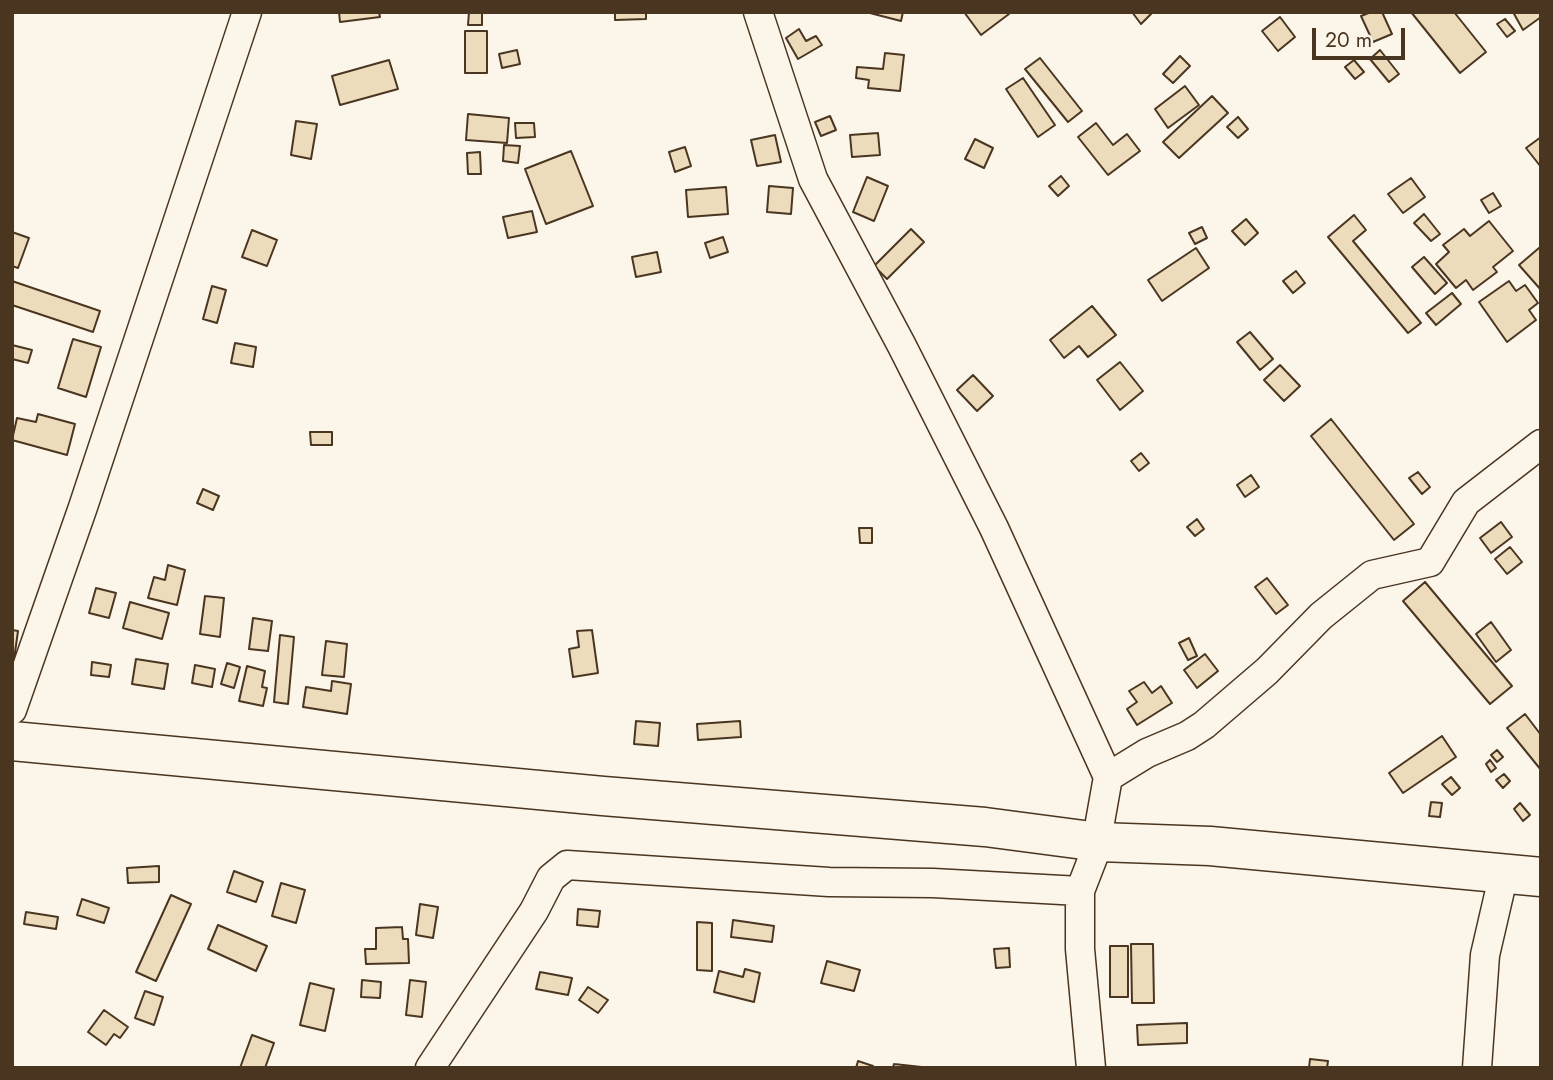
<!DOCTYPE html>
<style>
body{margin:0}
#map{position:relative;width:1553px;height:1080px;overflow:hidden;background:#fbf6e9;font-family:Jost,sans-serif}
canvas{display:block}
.frame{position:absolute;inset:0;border:14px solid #4a3520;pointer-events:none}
.scale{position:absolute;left:1312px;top:28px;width:93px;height:32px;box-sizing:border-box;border:4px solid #4a3520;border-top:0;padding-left:9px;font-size:21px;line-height:24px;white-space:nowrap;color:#4a3520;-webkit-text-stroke:5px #fbf6e9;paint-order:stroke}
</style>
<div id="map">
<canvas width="1553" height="1080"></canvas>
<div class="frame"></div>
<div class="scale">20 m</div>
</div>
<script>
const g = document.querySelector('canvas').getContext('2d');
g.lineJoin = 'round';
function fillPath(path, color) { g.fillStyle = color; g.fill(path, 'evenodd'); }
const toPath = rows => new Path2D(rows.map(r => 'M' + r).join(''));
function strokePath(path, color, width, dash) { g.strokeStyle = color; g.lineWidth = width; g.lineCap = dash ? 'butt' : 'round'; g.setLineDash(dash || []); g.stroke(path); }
const building = toPath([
 [339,12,379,12,380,17,340,22,339,12],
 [469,12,482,12,482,25,468,25,469,12],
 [615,12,646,12,646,19,615,20,615,12],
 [866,12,903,12,901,21,866,12],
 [964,12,1008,12,1009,14,981,35,964,12],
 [1132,12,1151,12,1152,13,1141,24,1132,12],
 [1371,12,1382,12,1392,34,1373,42,1361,16,1371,12],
 [1411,12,1454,12,1486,52,1460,73,1411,12],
 [1513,12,1541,12,1541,17,1523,30,1513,12],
 [1280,17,1295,37,1278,51,1262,31,1280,17],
 [1505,19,1515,31,1507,37,1497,24,1505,19],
 [799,29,806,41,816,36,822,45,798,59,786,38,799,29],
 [465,31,487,31,487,73,465,73,465,31],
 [517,50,520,64,502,68,499,54,517,50],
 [1380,50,1399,74,1389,82,1370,59,1380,50],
 [885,53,904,55,900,91,868,88,869,80,856,78,857,67,883,69,885,53],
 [1180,56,1190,66,1173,83,1163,74,1180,56],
 [1040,58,1082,111,1068,122,1025,69,1040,58],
 [389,60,398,89,340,105,332,76,389,60],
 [1354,60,1364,72,1355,79,1345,67,1354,60],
 [1023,78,1055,125,1038,137,1006,89,1023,78],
 [1185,86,1199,105,1168,128,1155,109,1185,86],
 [1212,96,1228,113,1179,158,1163,142,1212,96],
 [468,114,509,118,507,143,466,140,468,114],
 [830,116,836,130,821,136,815,122,830,116],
 [1238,117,1248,129,1238,138,1227,127,1238,117],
 [296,121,317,124,311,159,291,155,296,121],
 [515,123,534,123,535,137,516,138,515,123],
 [1096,123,1113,145,1127,134,1140,151,1108,175,1078,137,1096,123],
 [878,133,880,155,852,157,850,135,878,133],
 [775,135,781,162,757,166,751,140,775,135],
 [1541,137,1541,167,1526,148,1541,137],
 [975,139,993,148,984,168,965,159,975,139],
 [504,145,520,146,518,163,503,161,504,145],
 [685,147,691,166,675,172,669,152,685,147],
 [571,151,593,206,546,224,525,169,571,151],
 [480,152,481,174,468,174,467,153,480,152],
 [1061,176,1069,186,1058,196,1049,186,1061,176],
 [867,177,888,186,874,221,853,212,867,177],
 [1411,178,1425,197,1403,213,1388,194,1411,178],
 [769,186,793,188,791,214,767,212,769,186],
 [726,187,728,214,688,217,686,190,726,187],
 [1493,193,1501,206,1489,213,1481,200,1493,193],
 [532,211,537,232,508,238,503,217,532,211],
 [1424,214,1440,234,1431,241,1414,223,1424,214],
 [1354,215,1366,230,1353,241,1421,323,1408,333,1328,237,1354,215],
 [1246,219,1258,233,1245,245,1232,231,1246,219],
 [1489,221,1513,251,1493,267,1497,272,1473,290,1466,280,1456,288,1436,264,1449,252,1443,245,1464,229,1470,236,1489,221],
 [1202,227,1207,238,1195,244,1189,233,1202,227],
 [911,229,924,242,887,279,874,266,911,229],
 [252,230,277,240,267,266,242,257,252,230],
 [12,232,29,238,18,268,12,266,12,232],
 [723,237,728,252,710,258,705,243,723,237],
 [1196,248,1209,268,1162,301,1148,280,1196,248],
 [1539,248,1541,249,1541,290,1519,265,1539,248],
 [657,252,661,272,636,277,632,257,657,252],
 [1424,257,1447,283,1435,294,1412,267,1424,257],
 [1296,271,1305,283,1293,293,1283,281,1296,271],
 [12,281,100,311,93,332,12,305,12,281],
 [1509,281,1516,291,1525,285,1538,303,1529,310,1536,320,1507,342,1479,302,1509,281],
 [212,286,226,290,217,323,203,319,212,286],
 [1452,293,1461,304,1436,325,1426,313,1452,293],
 [1092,306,1116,335,1088,357,1079,346,1064,358,1050,340,1092,306],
 [1250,332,1273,359,1260,370,1237,342,1250,332],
 [73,339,101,347,86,397,58,388,73,339],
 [235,343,256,347,253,367,231,363,235,343],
 [12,345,32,350,28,363,12,359,12,345],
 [1120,362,1143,391,1120,410,1097,380,1120,362],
 [1280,365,1300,386,1284,401,1264,380,1280,365],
 [973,375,993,396,977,411,957,390,973,375],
 [38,414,75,424,67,455,12,440,17,418,36,422,38,414],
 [1331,419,1414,524,1394,540,1311,436,1331,419],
 [310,432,332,432,332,445,311,445,310,432],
 [1141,453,1149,463,1139,471,1131,461,1141,453],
 [1418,472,1430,487,1422,494,1409,478,1418,472],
 [1251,475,1259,487,1245,497,1237,485,1251,475],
 [203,489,219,496,213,510,197,503,203,489],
 [1197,519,1204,529,1195,536,1187,527,1197,519],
 [1501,522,1512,537,1491,553,1480,538,1501,522],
 [859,528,872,528,872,543,860,543,859,528],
 [1510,547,1522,562,1507,574,1495,559,1510,547],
 [168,565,185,570,177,605,148,598,154,577,165,580,168,565],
 [1267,578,1288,605,1276,614,1255,587,1267,578],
 [1425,582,1512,686,1490,704,1403,601,1425,582],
 [96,588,116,593,109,618,89,613,96,588],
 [205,596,224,598,220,637,200,634,205,596],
 [130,602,169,613,162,639,123,628,130,602],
 [253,618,272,621,268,651,249,649,253,618],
 [1491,622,1511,650,1496,662,1476,634,1491,622],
 [12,630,18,631,13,667,12,667,12,630],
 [592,630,598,673,573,677,569,649,579,647,577,631,592,630],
 [280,635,294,637,288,704,274,702,280,635],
 [1189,638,1197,656,1188,660,1179,643,1189,638],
 [326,641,347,644,344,677,322,675,326,641],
 [1205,654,1218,671,1197,688,1184,670,1205,654],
 [136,659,168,664,164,689,132,684,136,659],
 [92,662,111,665,109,677,91,675,92,662],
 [227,663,240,667,234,688,221,684,227,663],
 [195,665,215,669,212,687,192,683,195,665],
 [247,666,265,671,262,687,267,688,263,706,239,701,247,666],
 [332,681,351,684,347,714,303,707,306,687,331,691,332,681],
 [1144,682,1152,693,1161,686,1172,703,1137,725,1127,709,1137,702,1129,691,1144,682],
 [1525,714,1541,735,1541,770,1507,728,1525,714],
 [636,721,660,723,658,746,634,744,636,721],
 [740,721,741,737,698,740,697,724,740,721],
 [1442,736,1456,757,1403,793,1389,773,1442,736],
 [1497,750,1503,757,1497,762,1491,755,1497,750],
 [1490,760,1496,768,1491,772,1486,764,1490,760],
 [1504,774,1510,781,1503,788,1496,780,1504,774],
 [1451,777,1460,788,1452,795,1442,784,1451,777],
 [1431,802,1442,803,1440,817,1429,816,1431,802],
 [1520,803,1530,815,1523,821,1514,809,1520,803],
 [159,866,159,882,128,883,127,868,159,866],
 [234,871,263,882,256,902,227,892,234,871],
 [281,883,305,890,296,923,272,916,281,883],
 [171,895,191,904,156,981,136,972,171,895],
 [82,899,109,908,104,923,77,915,82,899],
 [420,904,438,907,433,938,416,935,420,904],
 [578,909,600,911,598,927,577,925,578,909],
 [26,912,58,917,56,929,24,924,26,912],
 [733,920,774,926,772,942,731,937,733,920],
 [697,922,712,923,712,971,697,970,697,922],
 [218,925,267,946,256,971,208,949,218,925],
 [402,927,403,939,408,939,409,963,366,964,365,949,376,949,376,928,402,927],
 [1131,944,1153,944,1154,1003,1132,1003,1131,944],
 [1110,946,1128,946,1128,997,1110,997,1110,946],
 [1009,948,1010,967,996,968,994,949,1009,948],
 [827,961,860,970,854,991,821,983,827,961],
 [745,969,760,973,754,1002,714,992,719,971,743,977,745,969],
 [540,972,572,978,568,995,536,989,540,972],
 [362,980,381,982,380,998,361,997,362,980],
 [410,980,426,982,422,1017,406,1015,410,980],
 [310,983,334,989,325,1031,300,1025,310,983],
 [588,987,608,1000,598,1013,579,1000,588,987],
 [145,991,163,997,154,1025,135,1018,145,991],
 [104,1010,128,1027,120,1038,114,1034,106,1045,88,1032,104,1010],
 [1187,1023,1187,1043,1138,1045,1137,1025,1187,1023],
 [252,1035,274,1043,265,1068,240,1068,252,1035],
 [1310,1059,1328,1061,1327,1068,1309,1068,1310,1059],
 [858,1061,873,1066,873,1068,856,1068,858,1061],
 [894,1064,931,1068,893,1068,894,1064]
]);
fillPath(building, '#ecdcbc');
strokePath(building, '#4a3520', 2);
const street = toPath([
 [758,12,813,179,902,346,994,528,1108,777],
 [12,710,83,507,247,12],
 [430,1068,534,911,551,878,567,865,829,882,933,883,1080,891],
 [1091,1068,1080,949,1080,891,1099,842,1100,822,1108,777,1147,753,1187,736,1204,725,1267,671,1321,616,1372,575,1430,562,1466,502,1541,444],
 [1477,1068,1485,955,1504,873]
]);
const secondary = toPath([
 [12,741,603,796,985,827,1099,842,1210,846,1541,877]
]);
strokePath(street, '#4a3520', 31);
strokePath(secondary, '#4a3520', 41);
strokePath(street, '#fbf6e9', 28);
strokePath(secondary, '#fbf6e9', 38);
</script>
